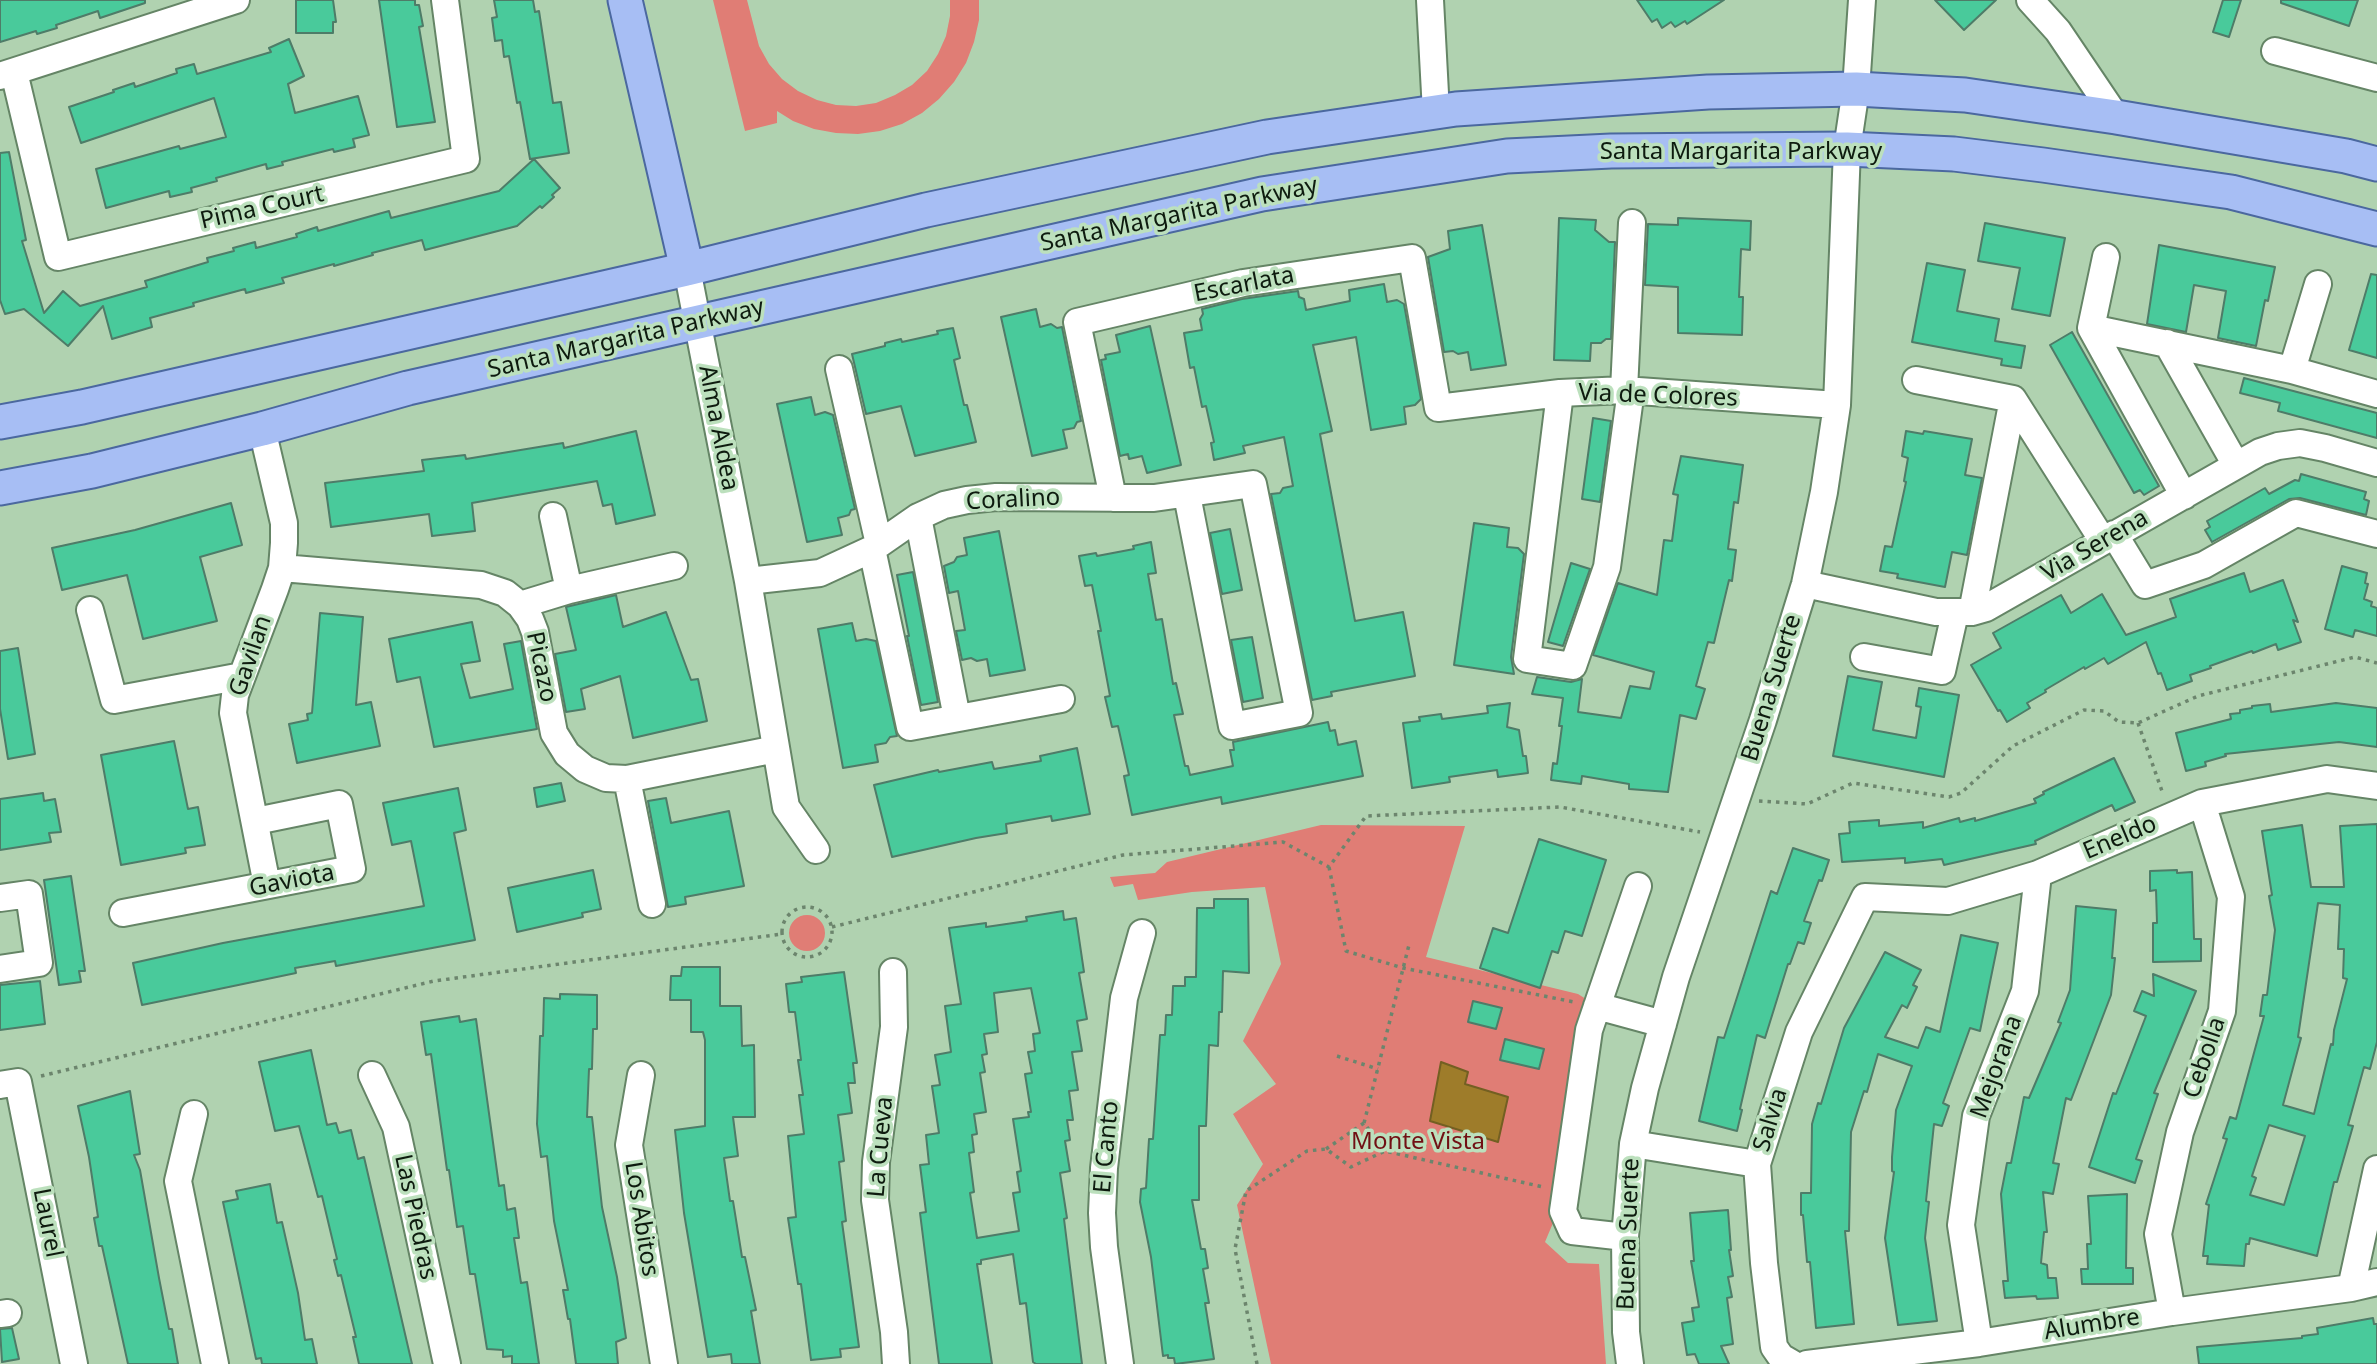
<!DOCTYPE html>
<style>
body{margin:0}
canvas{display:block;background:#b0d2b0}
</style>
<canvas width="2377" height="1364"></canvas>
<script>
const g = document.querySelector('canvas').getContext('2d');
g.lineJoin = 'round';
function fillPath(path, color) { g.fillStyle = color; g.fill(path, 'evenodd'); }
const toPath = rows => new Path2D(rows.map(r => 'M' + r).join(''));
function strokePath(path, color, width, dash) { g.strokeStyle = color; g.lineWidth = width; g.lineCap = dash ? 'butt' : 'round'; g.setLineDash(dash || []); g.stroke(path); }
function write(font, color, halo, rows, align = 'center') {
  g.font = font + ' "Noto Sans",sans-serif'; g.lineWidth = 7; g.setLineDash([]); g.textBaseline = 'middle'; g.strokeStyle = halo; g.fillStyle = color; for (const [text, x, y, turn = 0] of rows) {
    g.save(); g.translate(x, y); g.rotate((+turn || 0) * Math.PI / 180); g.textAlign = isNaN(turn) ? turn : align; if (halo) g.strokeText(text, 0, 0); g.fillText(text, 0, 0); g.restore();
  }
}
fillPath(toPath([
 [713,0,747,0,759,46,769,64,782,79,798,91,817,100,836,105,856,106,876,103,895,95,912,85,927,71,938,54,946,36,950,16,950,0,979,0,979,20,974,42,966,63,954,82,939,99,922,113,902,124,880,131,858,134,836,133,814,129,793,121,777,111,777,123,745,131],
 [1321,825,1465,826,1426,957,1578,994,1597,1006,1566,1192,1545,1242,1568,1263,1599,1264,1606,1364,1271,1364,1237,1205,1263,1164,1233,1114,1276,1084,1243,1041,1281,964,1265,887,1192,892,1138,900,1133,884,1114,887,1110,877,1155,873,1167,862],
 '789 933a18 18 0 1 1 36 0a18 18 0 1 1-36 0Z'
]), '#e07d75');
const water = toPath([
 [1441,1062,1468,1072,1465,1084,1508,1097,1498,1142,1430,1121,1441,1062]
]);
fillPath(water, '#9e7c2a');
strokePath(water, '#735f22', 2);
const building = toPath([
 [0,0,145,0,145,3,100,18,98,11,56,25,57,28,37,34,36,31,0,42,0,0],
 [296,0,333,0,336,22,333,22,333,33,296,33,296,0],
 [379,0,415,0,415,5,419,5,423,26,419,27,435,122,397,127,379,0],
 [494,0,533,0,535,12,539,11,553,103,561,102,569,153,530,159,520,102,517,103,509,56,504,57,502,40,495,41,492,18,497,17,494,0],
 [1637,0,1724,0,1687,24,1685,21,1675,27,1671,22,1662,28,1657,19,1652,22,1637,0],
 [1935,0,1996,0,1964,30,1935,0],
 [2223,0,2241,0,2229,37,2213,32,2223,0],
 [2281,0,2358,0,2349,26,2281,3,2281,0],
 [289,39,304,76,288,84,295,113,358,96,369,135,353,139,355,147,334,152,333,149,282,162,283,165,267,169,266,164,216,178,217,181,191,188,192,192,170,197,169,191,106,208,96,169,179,146,180,149,226,137,214,98,81,143,69,107,114,92,113,90,134,83,135,87,177,73,176,69,194,64,197,74,271,52,269,48,289,39],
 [9,152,26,240,22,241,44,313,63,291,80,306,147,287,145,281,208,262,207,258,234,251,233,248,255,242,256,248,297,237,296,234,317,227,318,231,389,211,391,218,499,191,534,159,560,188,552,195,554,197,542,208,540,206,517,226,425,250,422,240,372,253,373,255,334,266,334,264,282,278,284,283,246,293,245,289,193,303,194,306,150,318,152,327,112,339,103,306,68,346,24,309,5,314,0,300,0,153,9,152],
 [1559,218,1596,220,1595,230,1609,242,1615,242,1611,339,1606,339,1601,343,1591,343,1590,361,1554,360,1559,218],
 [1678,218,1751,221,1750,250,1741,249,1739,297,1743,297,1742,335,1678,333,1678,287,1645,285,1648,224,1678,225,1678,218],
 [1985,223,2065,238,2050,316,2012,309,2020,268,1978,261,1985,223],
 [1482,225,1506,365,1471,370,1468,352,1458,354,1453,351,1444,352,1428,257,1450,249,1448,231,1482,225],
 [2159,245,2275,267,2268,301,2265,300,2256,346,2218,338,2226,291,2194,285,2186,332,2147,324,2159,245],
 [1927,263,1965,270,1957,311,1999,319,1995,341,2025,346,2021,368,2001,365,2002,359,1912,342,1927,263],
 [2371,274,2377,275,2377,358,2349,350,2371,274],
 [1384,284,1387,302,1397,300,1404,304,1421,399,1415,405,1404,407,1406,424,1371,430,1356,337,1313,345,1332,431,1320,434,1355,621,1403,612,1415,676,1331,692,1332,696,1312,700,1271,494,1280,493,1283,488,1293,486,1284,437,1243,446,1245,453,1214,460,1211,443,1214,442,1206,406,1202,407,1194,367,1190,368,1184,333,1202,330,1200,319,1203,314,1202,309,1242,299,1298,291,1299,297,1304,299,1306,310,1350,301,1349,290,1384,284],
 [1036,309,1040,327,1051,324,1057,328,1062,327,1081,421,1077,422,1074,428,1063,430,1067,448,1032,456,1001,317,1036,309],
 [1150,326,1181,465,1147,473,1142,456,1129,459,1128,454,1120,456,1101,360,1106,359,1105,355,1120,352,1116,335,1150,326],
 [953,328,960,358,954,360,964,405,967,405,976,442,915,456,901,406,866,414,852,354,885,346,885,343,901,339,902,342,938,334,937,331,953,328],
 [2072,332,2159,486,2144,495,2140,490,2134,493,2050,345,2072,332],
 [2244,378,2377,413,2377,438,2278,411,2280,403,2240,393,2244,378],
 [811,397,815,415,825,412,833,415,855,509,851,510,849,515,838,518,842,535,807,542,777,404,811,397],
 [1593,418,1611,421,1600,502,1582,499,1593,418],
 [636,431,655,515,616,524,612,504,603,506,597,481,472,503,475,531,432,536,429,514,331,527,325,483,424,471,422,460,465,455,466,459,563,443,564,448,636,431],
 [1906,431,1923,434,1924,431,1972,439,1965,475,1982,478,1967,555,1952,552,1945,587,1897,578,1898,574,1880,571,1885,546,1892,547,1906,482,1904,481,1908,458,1902,456,1906,431],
 [1681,456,1743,465,1738,503,1734,502,1728,549,1736,550,1732,581,1729,580,1714,643,1708,642,1696,686,1705,689,1696,719,1680,715,1668,792,1629,789,1629,784,1582,776,1581,784,1551,780,1553,763,1557,764,1562,726,1559,726,1563,698,1532,694,1537,677,1571,682,1582,679,1578,712,1621,718,1630,686,1650,689,1654,672,1593,655,1618,583,1657,595,1664,540,1672,541,1678,495,1673,494,1681,456],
 [2301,474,2366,492,2364,499,2369,501,2366,515,2300,498,2289,499,2212,542,2205,530,2210,527,2207,521,2265,488,2269,494,2295,480,2299,481,2301,474],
 [231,503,242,545,200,557,217,621,143,639,127,575,62,590,52,548,135,530,231,503],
 [1474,523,1509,528,1507,547,1518,548,1524,554,1511,657,1514,674,1454,665,1474,523],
 [1230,529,1242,590,1222,594,1210,533,1230,529],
 [999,531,1025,670,990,676,987,659,977,661,971,658,962,660,956,631,965,630,958,591,949,593,944,566,954,562,957,557,967,555,964,538,999,531],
 [1151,542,1156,573,1148,574,1156,620,1162,619,1173,684,1176,683,1183,714,1174,715,1185,766,1188,766,1190,775,1233,766,1230,750,1234,750,1233,742,1328,722,1330,731,1335,730,1338,745,1356,741,1363,776,1222,804,1221,797,1132,815,1124,776,1129,775,1118,726,1112,727,1105,697,1110,696,1098,631,1101,631,1092,585,1085,586,1079,556,1096,553,1097,556,1134,549,1133,546,1151,542],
 [1571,563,1590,569,1563,646,1548,642,1571,563],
 [2342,566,2367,573,2365,583,2368,584,2364,599,2372,602,2371,606,2377,608,2377,636,2355,630,2353,637,2325,629,2342,566],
 [913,572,938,702,921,705,907,636,909,636,897,575,913,572],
 [2244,573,2250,592,2283,580,2298,622,2293,620,2301,642,2278,650,2276,644,2253,653,2252,651,2210,666,2211,668,2190,675,2192,681,2167,690,2161,673,2158,674,2146,642,2108,664,2104,658,2085,669,2084,667,2045,690,2046,692,2027,703,2030,708,2007,722,2000,710,1998,711,1971,665,2001,648,1993,633,2061,595,2071,613,2102,594,2126,635,2176,617,2170,599,2244,573],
 [616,595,623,627,666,612,691,680,698,679,707,721,633,738,620,676,581,689,585,709,566,712,555,654,576,650,566,607,616,595],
 [320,613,363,617,356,705,371,702,380,746,297,763,289,724,308,720,307,714,312,713,320,613],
 [472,622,480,661,461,664,470,698,513,689,504,644,521,641,537,729,434,747,420,677,397,682,389,639,472,622],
 [852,623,856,641,866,639,876,641,897,736,890,737,886,743,875,745,878,762,843,768,818,629,852,623],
 [1252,637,1263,698,1243,702,1231,640,1252,637],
 [18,648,35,754,8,759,0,709,0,651,18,648],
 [1848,676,1882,682,1873,730,1916,738,1921,707,1916,706,1919,688,1959,695,1944,777,1833,756,1848,676],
 [1510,703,1507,727,1519,730,1523,756,1526,756,1528,773,1498,777,1497,770,1449,777,1450,782,1412,788,1403,723,1420,721,1419,717,1441,714,1442,719,1488,713,1487,706,1510,703],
 [2336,703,2377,708,2377,747,2339,742,2225,754,2226,756,2205,762,2206,766,2186,771,2176,733,2231,719,2230,714,2240,713,2240,710,2252,708,2252,706,2270,704,2271,712,2336,703],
 [174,741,188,809,198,807,205,845,185,848,186,853,121,865,101,755,174,741],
 [1077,748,1090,814,1052,821,1051,816,1006,824,1007,833,976,838,892,857,874,785,938,770,939,772,992,762,994,769,1041,761,1040,756,1077,748],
 [2114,758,2135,802,2115,811,2112,805,2035,841,2036,844,1944,865,1942,859,1905,863,1905,858,1842,862,1839,834,1850,833,1849,822,1879,820,1879,826,1923,822,1923,828,1959,818,1960,822,1975,818,1975,821,2036,803,2034,799,2044,794,2043,792,2114,758],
 [561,783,565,801,537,807,534,788,561,783],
 [458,788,466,830,454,833,475,940,336,966,335,961,295,968,296,973,142,1005,133,963,223,943,424,906,411,841,392,845,383,803,458,788],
 [43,793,44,801,55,799,61,832,49,833,51,842,0,850,0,799,43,793],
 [666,798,671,823,729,811,744,886,685,897,686,904,668,907,648,801,666,798],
 [2377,824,2377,1042,2370,1069,2364,1067,2348,1125,2353,1126,2337,1182,2334,1182,2317,1256,2250,1238,2249,1244,2246,1244,2244,1266,2207,1264,2208,1256,2203,1256,2209,1205,2206,1204,2227,1139,2223,1138,2230,1117,2236,1119,2264,1016,2260,1016,2263,995,2267,995,2275,930,2269,896,2272,895,2262,831,2302,825,2311,887,2344,887,2340,826,2377,824],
 [2318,903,2340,905,2338,949,2344,949,2343,978,2347,979,2334,1030,2333,1045,2331,1044,2314,1114,2283,1105,2301,1038,2298,1037,2318,903],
 [2269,1125,2305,1136,2284,1205,2250,1195,2256,1178,2252,1176,2269,1125],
 [1539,839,1606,860,1582,936,1565,931,1558,953,1552,951,1540,988,1480,968,1493,928,1508,933,1539,839],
 [1793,848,1829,860,1822,881,1819,880,1804,921,1811,923,1804,944,1798,942,1790,964,1788,964,1765,1038,1757,1035,1740,1109,1742,1110,1737,1131,1699,1121,1718,1037,1724,1038,1771,891,1777,894,1793,848],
 [593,870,601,909,582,913,583,917,517,932,508,888,593,870],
 [2177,870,2177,873,2192,872,2194,939,2201,939,2201,961,2153,962,2153,923,2157,923,2156,890,2150,891,2150,871,2177,870],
 [71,876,85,971,79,971,81,982,59,985,44,880,71,876],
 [1214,899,1248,899,1249,973,1223,971,1222,1012,1219,1012,1218,1046,1209,1045,1206,1126,1199,1126,1199,1200,1192,1200,1201,1249,1205,1249,1208,1268,1203,1269,1209,1303,1205,1303,1214,1359,1175,1364,1174,1358,1168,1358,1168,1355,1163,1356,1151,1257,1140,1202,1141,1189,1146,1188,1149,1139,1153,1139,1160,1035,1165,1035,1166,1015,1172,1015,1173,986,1185,986,1185,977,1196,977,1197,908,1214,908,1214,899],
 [2076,906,2116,910,2112,958,2115,958,2111,995,2071,1100,2066,1098,2053,1163,2059,1164,2053,1194,2043,1192,2047,1232,2044,1232,2041,1263,2047,1265,2048,1278,2056,1278,2058,1298,2037,1299,2036,1296,2005,1298,2003,1281,2008,1281,2001,1194,2007,1163,2011,1163,2024,1097,2029,1098,2061,1023,2058,1022,2070,990,2076,906],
 [1063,911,1064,920,1076,918,1084,972,1079,973,1087,1019,1077,1021,1082,1051,1072,1052,1078,1090,1069,1091,1073,1120,1067,1120,1070,1140,1065,1141,1070,1171,1060,1173,1067,1218,1064,1219,1082,1364,1036,1364,1033,1362,1026,1303,1020,1304,1013,1254,981,1260,981,1264,977,1264,992,1364,939,1364,920,1213,926,1212,920,1165,929,1164,926,1135,939,1133,932,1086,940,1085,935,1055,951,1052,945,1006,961,1004,949,928,986,923,986,927,1027,921,1026,917,1063,911],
 [1031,988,1040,1033,1033,1034,1035,1051,1028,1052,1032,1073,1025,1074,1031,1112,1028,1112,1029,1117,1013,1119,1021,1171,1017,1172,1020,1192,1013,1193,1019,1231,977,1238,970,1193,974,1192,969,1153,974,1152,972,1135,977,1134,974,1114,986,1112,980,1073,985,1072,982,1055,987,1054,984,1034,998,1032,994,993,1031,988],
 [1961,935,1998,943,1980,1031,1970,1028,1943,1103,1949,1106,1942,1126,1934,1124,1926,1201,1929,1202,1925,1238,1937,1321,1898,1325,1885,1238,1894,1172,1892,1171,1892,1157,1896,1110,1912,1066,1878,1054,1867,1092,1864,1091,1851,1132,1849,1231,1845,1231,1854,1324,1816,1328,1810,1262,1807,1262,1803,1215,1801,1215,1801,1193,1811,1193,1812,1124,1818,1103,1821,1104,1844,1028,1885,952,1921,970,1913,985,1917,987,1907,1008,1902,1005,1885,1037,1918,1048,1926,1027,1940,1032,1961,935],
 [682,967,720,967,720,1006,741,1006,742,1046,754,1045,755,1117,733,1117,738,1156,724,1158,730,1201,733,1201,742,1257,745,1257,756,1310,751,1311,760,1364,732,1364,731,1354,708,1357,684,1213,675,1130,705,1126,705,1040,703,1032,691,1032,691,1000,670,1000,671,976,681,976,682,967],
 [844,972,857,1063,853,1063,855,1083,848,1083,852,1113,838,1115,844,1161,839,1162,846,1221,842,1222,859,1347,840,1349,841,1357,811,1360,801,1284,798,1284,788,1218,796,1217,788,1136,804,1134,799,1095,803,1095,798,1060,801,1060,795,1012,789,1012,786,984,802,982,801,977,844,972],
 [2153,974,2196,991,2154,1093,2158,1094,2136,1159,2142,1161,2135,1183,2089,1167,2113,1093,2116,1094,2146,1016,2134,1011,2142,991,2154,996,2153,974],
 [40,981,45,1024,0,1030,0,985,40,981],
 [560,994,597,995,597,1029,593,1029,592,1069,589,1069,587,1117,592,1117,602,1207,617,1277,626,1338,616,1342,618,1364,576,1364,570,1319,568,1319,563,1290,568,1290,554,1221,547,1156,541,1157,537,1124,540,1036,543,1036,544,998,560,999,560,994],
 [1473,1001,1502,1008,1496,1029,1468,1022,1473,1001],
 [459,1016,460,1022,476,1019,499,1186,504,1185,507,1210,515,1208,519,1238,514,1238,521,1283,527,1282,539,1364,512,1364,512,1356,503,1357,503,1350,487,1349,475,1274,470,1274,463,1226,457,1227,449,1170,447,1170,431,1054,426,1055,421,1022,459,1016],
 [1505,1039,1544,1049,1539,1069,1500,1060,1505,1039],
 [311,1050,327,1125,336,1123,339,1133,351,1130,358,1159,364,1157,412,1364,359,1364,353,1337,356,1337,341,1275,338,1276,334,1260,337,1259,322,1196,318,1197,299,1126,275,1131,259,1062,311,1050],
 [130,1091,140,1154,134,1155,140,1170,159,1278,169,1329,172,1329,178,1364,128,1364,102,1246,99,1246,94,1218,98,1217,89,1157,78,1106,130,1091],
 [270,1184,277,1223,282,1222,298,1293,305,1340,312,1339,317,1364,262,1364,261,1358,256,1359,223,1202,238,1199,236,1191,270,1184],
 [2127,1194,2126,1268,2133,1268,2133,1284,2082,1284,2081,1269,2088,1269,2087,1244,2091,1244,2088,1196,2127,1194],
 [1728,1210,1731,1250,1729,1250,1733,1276,1728,1277,1732,1297,1727,1298,1733,1344,1721,1346,1729,1364,1699,1364,1695,1354,1687,1355,1682,1323,1694,1321,1692,1308,1699,1307,1691,1261,1694,1261,1690,1213,1728,1210],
 [2373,1318,2374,1324,2377,1324,2377,1364,2199,1364,2197,1347,2302,1338,2302,1336,2318,1334,2317,1328,2373,1318],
 [12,1328,19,1359,2,1362,0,1329,12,1328]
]);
fillPath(building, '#49ca9b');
strokePath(building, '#4e7c68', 2);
const minor = toPath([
 [1430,0,1436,112],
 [2030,0,2058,31,2116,117],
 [2275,51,2377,78],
 [14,72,58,257,466,159,445,0],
 [0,76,236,0],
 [2106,257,2091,328,2184,496],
 [687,269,748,581,786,807,816,850],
 [2091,328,2292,370,2377,394],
 [2167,343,2236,465],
 [839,369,879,544],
 [2292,370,2318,284],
 [1916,380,2013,399,2103,541],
 [1624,390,1632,223],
 [1560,393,1527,659,1573,666,1607,567,1631,390],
 [262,429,284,523,284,543,282,568,275,589,235,695,233,713,267,885],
 [1113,498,1077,322,1243,283,1412,258,1438,408,1560,393,1624,390,1837,405],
 [553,516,569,590],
 [918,517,957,718],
 [2114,534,2145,585,2204,565,2296,513,2377,534],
 [872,549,910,727,1061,699],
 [282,568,481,585,505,593,520,605,530,619,535,632,554,733,567,754,585,769,606,778,627,779,776,749],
 [748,581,820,573,872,549,918,517,944,505,967,500,996,497,1154,498,1253,484,1299,713,1232,726,1187,495],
 [1805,584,1936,612,1972,612,1986,608,2260,452,2278,446,2300,443,2325,448,2377,463],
 [520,605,569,590,674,566],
 [90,610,114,700,242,676],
 [1972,612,2013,399],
 [1864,657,1942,671,1955,613],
 [627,779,652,904],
 [0,898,29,894,39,963,0,969],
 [123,913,352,869,339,804,256,821],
 [893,972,894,1027,876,1162,875,1200,894,1332,896,1364],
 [1597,1006,1663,1024],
 [372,1075,396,1127,447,1364],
 [641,1075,629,1145,664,1364],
 [0,1085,18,1082,74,1364],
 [194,1114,178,1181,215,1364],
 [1633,1144,1757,1164],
 [1625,1237,1572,1231,1563,1211,1589,1030,1638,886],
 [2351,1288,2377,1169],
 [2172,1312,2158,1234,2180,1132,2222,1011,2231,897,2202,803],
 [0,1314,8,1313],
 [1979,1343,1961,1225,1976,1116,2025,991,2038,874],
 [1120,1364,1104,1247,1102,1213,1104,1168,1124,998,1142,933],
 [1630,1364,1626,1332,1625,1237,1633,1144,1645,1088,1676,977,1763,720,1805,584,1824,492,1837,405,1847,149,1856,89,1862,0],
 [1793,1364,1781,1357,1774,1347,1764,1263,1757,1164,1799,1032,1865,897,1948,901,2038,874,2202,803,2327,779,2377,786],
 [1807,1364,1979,1343,2172,1312,2351,1288,2377,1282]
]);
const major = toPath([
 [625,0,687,269],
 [0,422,82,407,687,269,926,210,1267,137,1456,109,1708,92,1856,89,1965,95,2116,117,2346,156,2377,164],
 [0,488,92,471,262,429,408,388,1262,194,1507,156,1611,151,1847,149,1954,154,2043,165,2231,192,2377,229]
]);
strokePath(minor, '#658566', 30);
strokePath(major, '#4b689f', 37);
strokePath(toPath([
 [2138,723,2163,794],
 [1759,801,1807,804,1853,783,1949,797,1961,793,2013,746,2084,710,2104,711,2119,722,2138,723,2198,696,2355,657,2377,663],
 [1329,867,1346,951,1403,968,1574,1002],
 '782 932a25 25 0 1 1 50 0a25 25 0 1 1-50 0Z',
 [832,927,1123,855,1283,842,1329,867,1366,816,1560,807,1700,832],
 [1337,1056,1378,1069],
 [41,1076,434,981,782,934],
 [1364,1123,1409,945],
 [1326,1149,1364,1123,1385,1151],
 [1257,1364,1235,1249,1246,1191,1307,1151,1326,1149,1351,1167,1385,1151,1543,1187]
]), '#6c856d', 3.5, [3.5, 5]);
strokePath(minor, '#fff', 26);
strokePath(major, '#a7bef4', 33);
write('24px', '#0e1b0f', '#bce0bd', [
 ["Santa Margarita Parkway",1741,152],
 ["Pima Court",262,208,-13],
 ["Santa Margarita Parkway",1179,215,-12],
 ["Escarlata",1244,285,-11],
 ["Santa Margarita Parkway",626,339,-13],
 ["Via de Colores",1658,396,2],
 ["Alma Aldea",718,428,79],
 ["Coralino",1013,500,-3],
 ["Via Serena",2095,546,-30],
 ["Gavilan",251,656,-71],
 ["Picazo",541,667,78],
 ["Buena Suerte",1772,688,-73],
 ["Eneldo",2120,838,-23],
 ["Gaviota",292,881,-11],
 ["Cebolla",2205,1058,-71],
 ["Mejorana",1997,1067,-70],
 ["Salvia",1771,1120,-73],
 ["La Cueva",881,1147,-85],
 ["El Canto",1107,1147,-85],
 ["Las Piedras",415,1217,78],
 ["Los Abitos",641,1219,81],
 ["Laurel",47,1223,79],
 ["Buena Suerte",1629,1234,-88],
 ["Alumbre",2092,1325,-9]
]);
write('24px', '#711014', '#bce0bd', [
 ["Monte Vista",1418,1142]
]);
</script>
